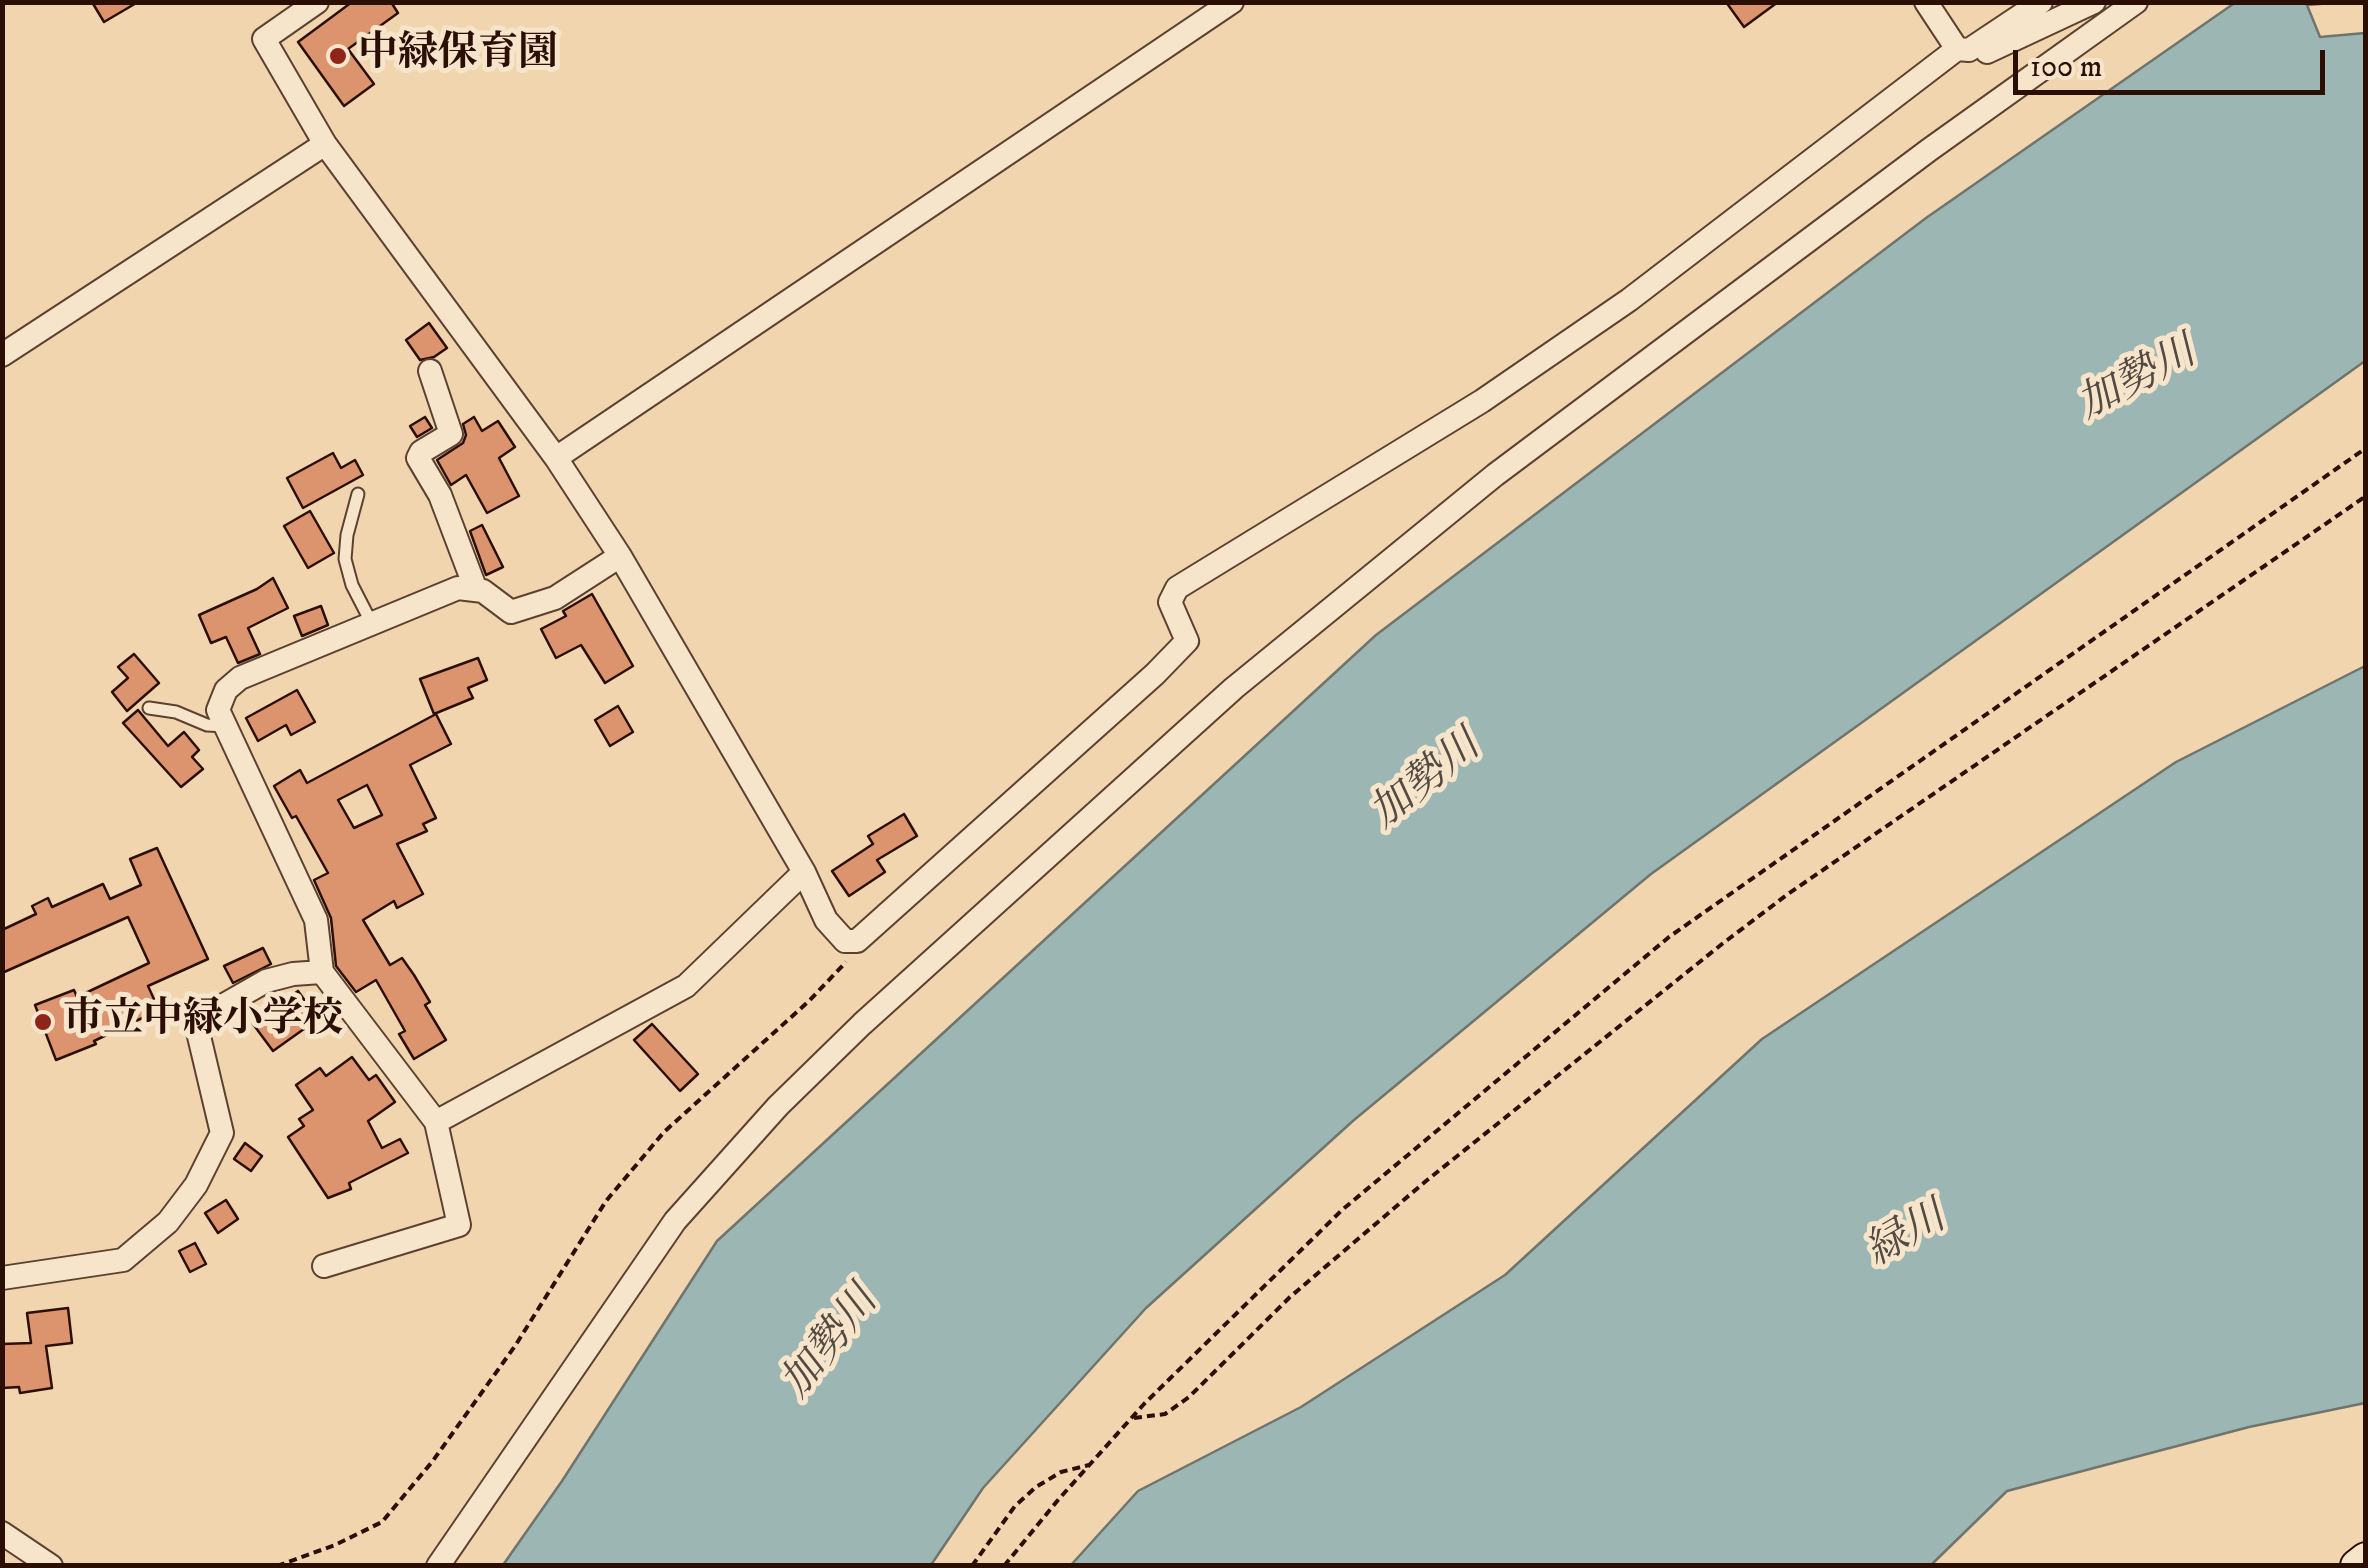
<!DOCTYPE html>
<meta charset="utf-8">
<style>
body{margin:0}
#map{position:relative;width:2368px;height:1568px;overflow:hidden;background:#f1d5af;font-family:"IM FELL DW Pica",serif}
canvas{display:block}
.frame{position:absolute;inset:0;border:5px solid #2b0f05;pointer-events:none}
.scale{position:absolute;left:2013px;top:50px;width:312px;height:45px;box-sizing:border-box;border:5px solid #2b0f05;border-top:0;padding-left:12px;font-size:30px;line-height:35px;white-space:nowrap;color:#2b0f05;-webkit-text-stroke:8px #f6e4cb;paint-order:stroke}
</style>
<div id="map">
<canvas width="2368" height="1568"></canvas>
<div class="frame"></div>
<div class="scale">100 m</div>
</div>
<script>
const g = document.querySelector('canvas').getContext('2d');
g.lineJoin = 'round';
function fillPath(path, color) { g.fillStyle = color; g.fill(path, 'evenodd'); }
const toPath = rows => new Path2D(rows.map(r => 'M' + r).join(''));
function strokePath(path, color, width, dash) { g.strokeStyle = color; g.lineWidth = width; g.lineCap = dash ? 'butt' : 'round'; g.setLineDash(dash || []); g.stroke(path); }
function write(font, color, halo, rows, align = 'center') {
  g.font = font + ' "IM FELL DW Pica","Noto Serif JP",serif'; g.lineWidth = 10; g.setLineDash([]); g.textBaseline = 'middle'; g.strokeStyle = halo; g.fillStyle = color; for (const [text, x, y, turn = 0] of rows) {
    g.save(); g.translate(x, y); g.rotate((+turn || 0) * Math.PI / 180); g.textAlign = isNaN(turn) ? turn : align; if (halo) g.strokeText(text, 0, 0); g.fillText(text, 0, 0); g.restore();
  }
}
const water = toPath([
 [2236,2,2332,3,2307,5,2320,37,2365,33,2365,361,1651,874,1354,1120,1146,1308,983,1488,931,1565,503,1565,562,1481,717,1241,1376,635,1926,218,2236,2],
 [2365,666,2365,1403,2249,1427,2007,1491,1931,1565,1071,1565,1138,1491,1301,1407,1505,1275,1762,1039,2176,762,2365,666]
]);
fillPath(water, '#9cb7b3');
strokePath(water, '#6f746d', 2.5);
const building = toPath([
 [92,2,138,2,104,22,92,2],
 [352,2,391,2,398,13,348,49,374,84,344,106,298,42,352,2],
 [1726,2,1778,2,1744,27,1726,2],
 [429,323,447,348,434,357,420,360,406,340,429,323],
 [425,417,432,428,417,437,410,426,425,417],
 [474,417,482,431,498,421,515,447,499,458,519,496,487,513,466,475,451,485,437,460,463,443,466,435,463,424,474,417],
 [333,453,341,468,355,460,363,475,303,508,287,478,333,453],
 [310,511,334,553,308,568,284,526,310,511],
 [482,525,503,567,486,575,470,531,482,525],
 [273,578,288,608,248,628,260,654,238,663,226,637,211,643,199,615,257,589,273,578],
 [592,594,633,666,605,683,581,645,556,658,541,629,566,616,563,611,592,594],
 [321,606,328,625,302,636,294,616,321,606],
 [134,654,159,683,127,711,112,692,128,678,118,667,134,654],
 [478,658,487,680,468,688,473,698,434,714,420,679,478,658],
 [297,690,315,722,291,735,286,725,258,741,246,718,297,690],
 [618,706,633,732,610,746,595,720,618,706],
 [138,710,168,746,184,732,199,750,192,757,203,769,181,787,123,723,138,710],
 [436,714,451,744,410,765,436,818,423,824,427,831,397,844,423,894,397,908,394,901,363,920,390,965,402,958,414,975,430,1002,425,1005,446,1040,414,1059,399,1034,405,1031,376,980,356,992,336,966,331,918,314,880,328,873,296,816,292,818,274,786,300,770,307,783,436,714],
 [367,785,382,815,354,828,338,800,367,785],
 [904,814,917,836,877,860,885,872,849,896,832,871,873,844,868,836,904,814],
 [157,848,208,959,148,986,159,1010,94,1041,96,1044,56,1060,35,1005,74,990,77,997,149,963,128,917,2,973,2,930,36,914,32,906,48,898,52,907,103,884,110,899,141,885,130,859,157,848],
 [263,948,271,964,233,983,224,966,263,948],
 [298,991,318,1019,273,1051,253,1024,298,991],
 [652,1024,698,1074,680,1091,634,1040,652,1024],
 [352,1057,369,1080,376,1075,395,1102,368,1121,382,1148,400,1139,408,1153,349,1183,351,1189,328,1198,288,1137,304,1126,299,1119,313,1110,296,1085,320,1068,326,1076,352,1057],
 [245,1143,262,1156,251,1171,234,1159,245,1143],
 [226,1200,238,1219,218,1233,205,1213,226,1200],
 [195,1243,206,1264,190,1272,179,1251,195,1243],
 [68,1308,72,1343,46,1346,52,1388,20,1393,19,1387,2,1388,2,1344,31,1343,27,1313,68,1308]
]);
fillPath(building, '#dc946e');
strokePath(building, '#2b0f05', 2.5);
const service = toPath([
 [358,494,347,535,345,559,352,585,371,622],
 [149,708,176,712,207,725,225,726]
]);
const minor = toPath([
 [317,2,264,39,325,144,556,458,620,556,804,872,826,920,845,941,857,941,1155,674,1187,641,1170,602,1177,588,1482,401,1629,300,1957,49,1969,50,2041,2],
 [1926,2,1957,49],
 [1987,52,2094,2],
 [2,355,325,144],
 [430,371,451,434,421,452,418,458,440,495,476,590],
 [556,458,1232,2],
 [620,556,555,598,511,612,483,591,458,588,240,678,226,690,218,710,316,920,322,972,436,1122,686,986,804,872],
 [324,1266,459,1225,436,1122],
 [2,1278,123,1260,168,1222,196,1185,222,1133,198,1032,217,1009,266,981,293,974,322,972],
 [2,1533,51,1566],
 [438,1566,675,1221,778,1106,862,1024,1234,688,1495,475,1929,150,2136,2]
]);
const secondary = toPath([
 [2357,1566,2366,1559]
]);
strokePath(service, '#5c4030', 15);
strokePath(minor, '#5c4030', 26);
strokePath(secondary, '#2b0f05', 36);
strokePath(toPath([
 [1134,1418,1165,1414,1189,1397,1290,1297,1426,1181,1722,944,1788,894,2366,496],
 [277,1566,335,1545,382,1522,432,1462,515,1346,606,1201,664,1132,809,1001,846,962],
 [972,1566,1015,1506,1036,1487,1061,1472,1089,1465],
 [1004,1566,1058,1500,1144,1404,1342,1210,1669,937,2366,448]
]), '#2b0f05', 4, [8, 5]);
strokePath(service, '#f6e4cb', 11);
strokePath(minor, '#f6e4cb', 22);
strokePath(secondary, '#f6e4cb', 32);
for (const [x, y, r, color] of [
 [338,56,10,"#8f2418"],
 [43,1022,10,"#8f2418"]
]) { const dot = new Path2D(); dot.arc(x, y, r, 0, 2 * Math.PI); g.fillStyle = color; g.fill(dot); strokePath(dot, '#f6e4cb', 4); }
write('bold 40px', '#2b0f05', '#f6e4cb', [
 ["中緑保育園",358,56],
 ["市立中緑小学校",63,1022]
], 'left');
write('italic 42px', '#534a42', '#f6e4cb', [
 ["加勢川",2138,381,-28],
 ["加勢川",1427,782,-39],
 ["緑川",1907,1237,-30],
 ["加勢川",832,1344,-52]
]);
</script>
